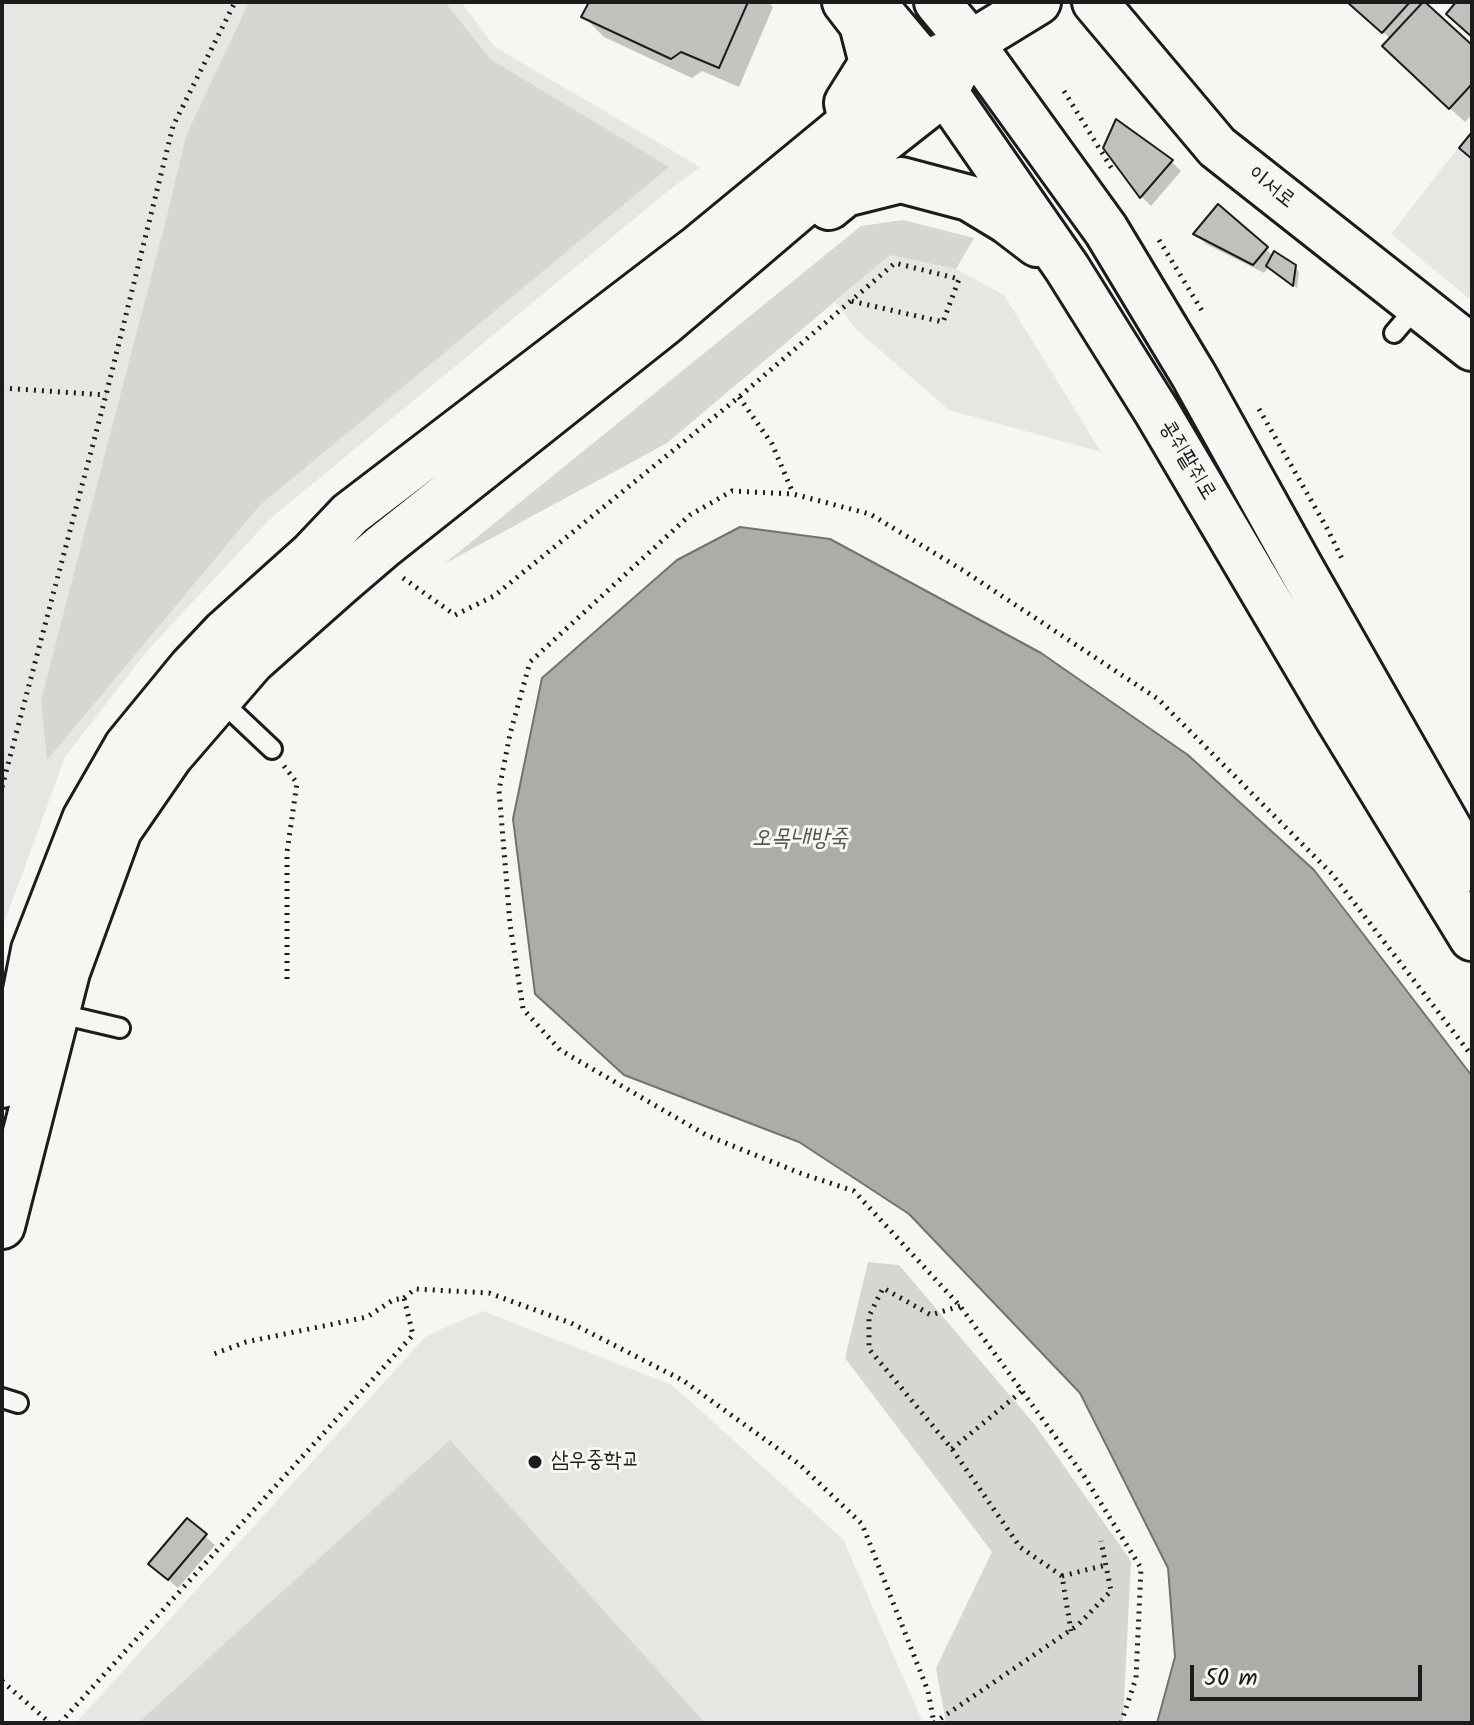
<!DOCTYPE html>
<meta charset="utf-8">
<style>
body{margin:0}
#map{position:relative;width:1474px;height:1725px;overflow:hidden;background:#f6f6f2;font-family:Kalam,sans-serif}
canvas{display:block}
.frame{position:absolute;inset:0;border:4px solid #1c1c1c;pointer-events:none}
.scale{position:absolute;left:1190px;top:1665px;width:232px;height:36px;box-sizing:border-box;border:4px solid #1c1c1c;border-top:0;padding-left:10px;font-size:24px;line-height:28px;white-space:nowrap;color:#1c1c1c;-webkit-text-stroke:6px #f6f6f2;paint-order:stroke}
</style>
<div id="map">
<canvas width="1474" height="1725"></canvas>
<div class="frame"></div>
<div class="scale">50 m</div>
</div>
<script>
const g = document.querySelector('canvas').getContext('2d');
g.lineJoin = 'round';
function fillPath(path, color) { g.fillStyle = color; g.fill(path, 'evenodd'); }
const toPath = rows => new Path2D(rows.map(r => 'M' + r).join(''));
function strokePath(path, color, width, dash) { g.strokeStyle = color; g.lineWidth = width; g.lineCap = dash ? 'butt' : 'round'; g.setLineDash(dash || []); g.stroke(path); }
function write(font, color, halo, rows, align = 'center') {
  g.font = font + ' Kalam,"Poor Story",sans-serif'; g.lineWidth = 6; g.setLineDash([]); g.textBaseline = 'middle'; g.strokeStyle = halo; g.fillStyle = color; for (const [text, x, y, turn = 0] of rows) {
    g.save(); g.translate(x, y); g.rotate((+turn || 0) * Math.PI / 180); g.textAlign = isNaN(turn) ? turn : align; if (halo) g.strokeText(text, 0, 0); g.fillText(text, 0, 0); g.restore();
  }
}
fillPath(toPath([
 [2,2,461,2,495,47,700,167,668,191,271,518,147,651,65,757,2,929],
 [1472,130,1472,301,1391,234],
 [890,255,956,269,1004,295,1101,452,949,410,857,330,835,302],
 [483,1311,672,1385,843,1539,923,1723,76,1723,426,1336]
]), '#e6e6e2');
fillPath(toPath([
 [249,2,445,2,490,59,669,167,260,505,47,760,41,700,167,216,186,136],
 [903,220,974,238,956,269,890,255,667,443,444,564,861,226],
 [868,1262,899,1265,1035,1425,1131,1561,1123,1721,1120,1723,946,1723,936,1668,992,1552,845,1358],
 [450,1440,705,1723,138,1723,223,1645]
]), '#d6d6d2');
const water = toPath([
 [740,527,830,539,1041,653,1188,755,1314,870,1472,1076,1472,1723,1157,1723,1175,1657,1168,1568,1080,1393,909,1214,799,1142,624,1075,535,994,513,819,542,678,677,560,740,527]
]);
fillPath(water, '#acaca9');
strokePath(water, '#727271', 2);
fillPath(toPath([
 [591,2,768,2,773,7,739,87,702,71,692,78,604,37,584,17],
 [1348,2,1427,2,1425,5,1472,48,1472,114,1465,122,1399,61,1391,39],
 [1105,148,1171,161,1181,171,1151,206,1142,197],
 [1196,234,1266,249,1273,256,1295,267,1299,272,1297,288,1269,267,1264,273,1206,244],
 [187,1520,215,1545,178,1588,161,1573]
]), '#0003');
const building = toPath([
 [589,2,748,2,719,68,681,52,671,59,581,17,589,2],
 [1347,2,1410,2,1382,33,1347,2],
 [1423,2,1425,2,1472,45,1472,84,1449,109,1382,46,1423,2],
 [1456,2,1472,2,1472,37,1446,14,1456,2],
 [1116,119,1173,160,1140,198,1103,148,1116,119],
 [1472,132,1472,159,1459,148,1472,132],
 [1218,204,1268,247,1253,265,1193,234,1218,204],
 [1274,251,1296,265,1293,286,1266,266,1274,251],
 [187,1518,207,1534,168,1580,148,1564,187,1518]
]);
fillPath(building, '#c0c0bd');
strokePath(building, '#1c1c1c', 2);
const lane = toPath([
 [1394,333,1418,305],
 [219,699,272,749],
 [56,1013,120,1028],
 [2,1398,18,1403]
]);
const secondary = toPath([
 [845,2,862,24,872,63,847,103,851,121],
 [872,2,924,64,945,92,1067,268,1157,412,1337,717,1472,938],
 [937,2,971,43,1106,230,1194,376,1299,565,1472,869],
 [1095,2,1217,147,1472,348],
 [822,196,829,207,845,194,901,180,969,198,1007,221,1037,244],
 [2,1085,23,1006,34,950,85,819,127,746,191,668,225,632,313,553,350,514,699,247,870,106,924,64,971,43,1038,2],
 [2,1226,67,972,119,830,170,756,252,661,340,583,382,547,664,323,819,191,945,92,971,43]
]);
strokePath(lane, '#1c1c1c', 24);
strokePath(secondary, '#1c1c1c', 50);
strokePath(toPath([
 [1064,91,1112,169],
 [1159,240,1204,314],
 [2,388,106,395],
 [739,397,772,444,793,493],
 [1259,409,1328,530,1343,561],
 [403,578,455,615,494,596,739,397,895,263,959,279,943,322,851,301],
 [284,766,297,783,287,852,287,981],
 [2,787,106,395,173,126,235,2],
 [404,1298,415,1289,489,1293,571,1323,684,1381,799,1464,862,1524,928,1691,934,1723],
 [960,1306,931,1315,883,1288,869,1316,869,1349,952,1449,1020,1547,1062,1576,1071,1631],
 [952,1449,1022,1391],
 [1062,1576,1106,1565],
 [2,1681,50,1723],
 [60,1723,413,1335,404,1298,393,1300,367,1317,246,1342,211,1355],
 [934,1723,1078,1625,1111,1591,1101,1541],
 [1121,1723,1136,1678,1141,1568,1084,1476,960,1306,854,1191,800,1173,706,1135,560,1050,523,1009,510,924,499,790,510,734,530,662,690,515,732,491,793,494,870,514,964,571,1158,699,1332,874,1472,1056]
]), '#1c1c1c', 5, [2, 6]);
strokePath(lane, '#f6f6f2', 18);
strokePath(secondary, '#f6f6f2', 44);
for (const [x, y, r, color] of [
 [535,1462,8,"#1c1c1c"]
]) { const dot = new Path2D(); dot.arc(x, y, r, 0, 2 * Math.PI); g.fillStyle = color; g.fill(dot); strokePath(dot, '#f6f6f2', 3); }
write('22px', '#1c1c1c', '#f6f6f2', [
 ["이서로",1270,189,38],
 ["콩쥐팥쥐로",1186,461,59]
]);
write('22px', '#1c1c1c', '#f6f6f2', [
 ["삼우중학교",551,1462]
], 'left');
write('italic 24px', '#565654', '#f6f6f2', [
 ["오목내방죽",800,841]
]);
</script>
